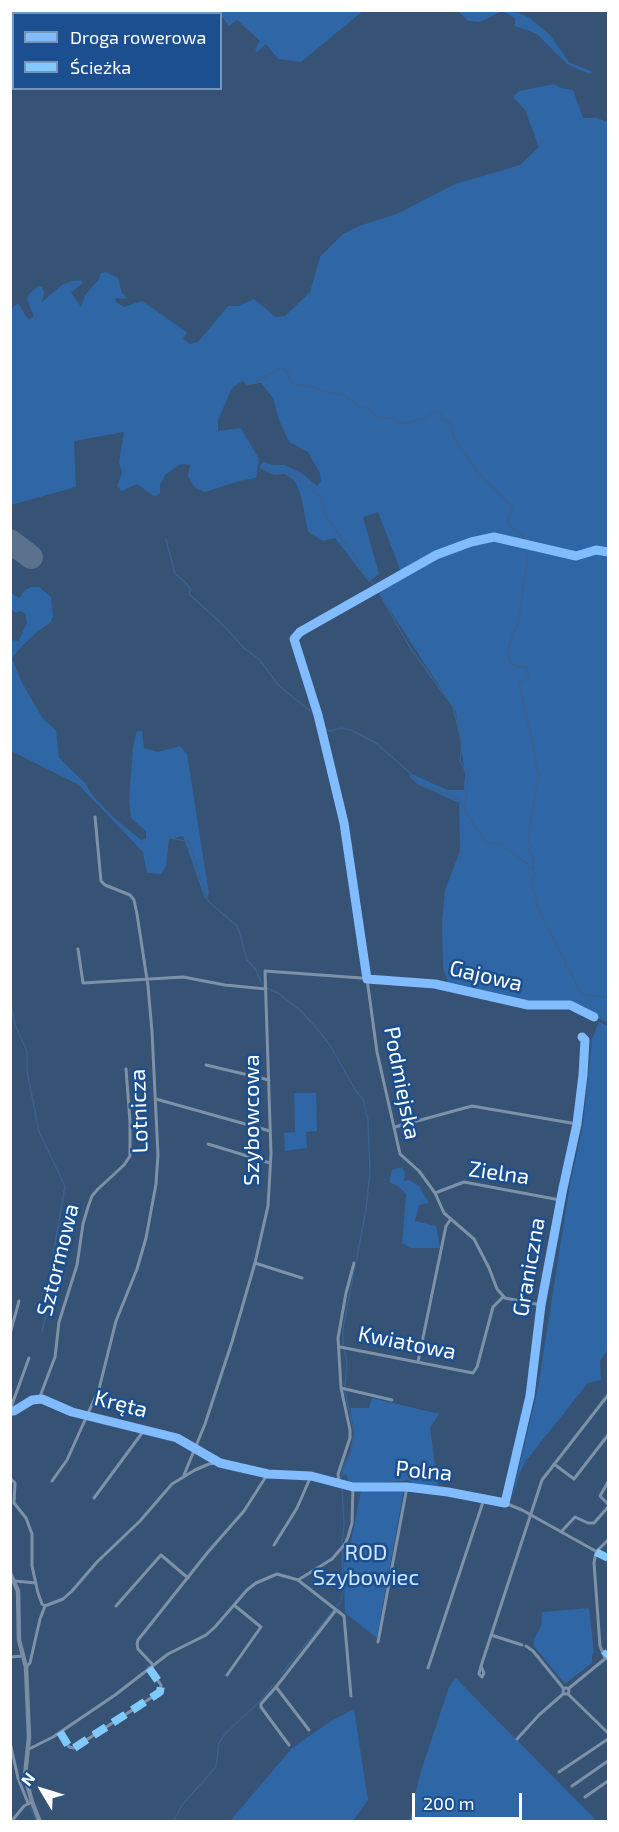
<!DOCTYPE html>
<meta charset="utf-8">
<style>
body{margin:0}
#map{position:relative;width:619px;height:1832px;overflow:hidden;background:#365274;font-family:"Exo 2",sans-serif}
canvas{display:block}
.frame{position:absolute;inset:0;border:12px solid #fff;pointer-events:none}
.legend{position:absolute;left:12px;top:12px;width:210px;height:78px;box-sizing:border-box;background:#1b4f8f;border:2px solid #7695bc;margin:0;padding:8px 10px;list-style:none;font-size:18px;color:#fff}
.legend li{display:flex;align-items:center;gap:12px;height:30px}
.legend b{width:30px;border:2px solid #7695bc}
.north{position:absolute;left:12px;top:1760px;width:60px;height:60px;-webkit-text-stroke:4px #1b4f8f;paint-order:stroke;rotate:308deg;font-size:16px;font-weight:700;line-height:24px;text-align:center;color:#fff}
.north::after{content:'';display:block;margin:auto;width:21px;height:27px;background:#fff;clip-path:polygon(50% 0,100% 100%,50% 72%,0 100%)}
.scale{position:absolute;left:412px;top:1793px;width:110px;height:27px;box-sizing:border-box;border:3px solid #fff;border-top:0;padding-left:8px;font-size:18px;line-height:21px;white-space:nowrap;color:#fff;-webkit-text-stroke:4px #1b4f8f;paint-order:stroke}
</style>
<div id="map">
<canvas width="619" height="1832"></canvas>
<div class="frame"></div>
<ul class="legend">
<li><b style="height:8px;background:#80bcff"></b>Droga rowerowa</li>
<li><b style="height:8px;background:#80caff"></b>Ścieżka</li>
</ul>
<div class="north">N</div>
<div class="scale">200 m</div>
</div>
<script>
const g = document.querySelector('canvas').getContext('2d');
g.lineJoin = 'round';
function fillPath(path, color) { g.fillStyle = color; g.fill(path, 'evenodd'); }
const toPath = rows => new Path2D(rows.map(r => 'M' + r).join(''));
function strokePath(path, color, width, dash) { g.strokeStyle = color; g.lineWidth = width; g.lineCap = dash ? 'butt' : 'round'; g.setLineDash(dash || []); g.stroke(path); }
function write(font, color, halo, rows, align = 'center') {
  g.font = font + ' "Exo 2",sans-serif'; g.lineWidth = 5; g.setLineDash([]); g.textBaseline = 'middle'; g.strokeStyle = halo; g.fillStyle = color; for (const [text, x, y, turn = 0] of rows) {
    g.save(); g.translate(x, y); g.rotate((+turn || 0) * Math.PI / 180); g.textAlign = isNaN(turn) ? turn : align; if (halo) g.strokeText(text, 0, 0); g.fillText(text, 0, 0); g.restore();
  }
}
fillPath(toPath([
 [218,11,363,11,301,62,278,59,266,44,257,52,255,50,260,41,237,20,229,26],
 [473,11,515,11,530,18,550,35,569,62,593,72,589,74,567,64,537,34,515,26,515,18,502,11,480,22,468,21,458,11],
 [554,84,561,88,573,90,583,118,597,118,608,122,608,1023,569,1004,522,1003,490,996,491,992,489,994,449,985,443,968,442,922,445,890,460,851,459,803,417,784,410,777,410,773,447,790,464,790,465,775,456,712,380,595,378,583,401,572,378,512,363,517,379,574,369,582,335,538,323,541,308,532,301,496,295,481,285,474,274,475,260,469,260,465,264,462,272,465,285,465,303,474,317,486,321,481,320,473,308,452,289,442,279,420,273,398,261,383,247,385,242,381,232,388,218,420,218,431,241,428,259,459,256,478,239,481,205,492,195,488,188,476,190,465,185,464,179,465,165,475,160,485,160,493,156,496,152,495,137,484,122,491,117,486,122,473,119,462,124,432,74,441,76,487,11,505,11,309,18,303,28,319,34,317,27,299,30,293,38,286,42,287,44,292,42,302,62,285,72,281,81,280,83,283,71,292,81,307,85,295,99,279,101,273,106,272,118,278,122,293,126,297,125,299,115,298,116,302,124,307,142,301,187,332,183,339,190,344,198,342,228,306,238,306,254,299,276,317,285,316,310,292,320,257,343,234,359,226,397,214,455,184,520,165,539,147,525,110,513,97,519,91],
 [31,587,39,587,51,597,53,617,50,623,38,631,21,647,12,658,21,681,43,719,56,730,59,758,85,783,94,797,113,817,141,840,146,839,146,831,131,818,129,798,133,747,137,731,142,731,144,748,158,752,180,746,187,754,209,894,205,899,183,836,169,839,166,866,161,874,147,873,143,852,79,785,11,751,11,641,16,640,18,642,27,623,25,613,19,611,16,613,12,610,11,593,19,598,25,590],
 [599,1022,608,1026,608,1350,600,1361,601,1380,588,1383,525,1462,520,1473,511,1501,538,1387,570,1184,583,1125,592,1039],
 [294,1093,316,1093,317,1131,306,1132,307,1148,285,1151,284,1133,295,1132],
 [402,1167,405,1173,404,1181,409,1180,419,1186,429,1203,419,1205,415,1221,436,1226,440,1248,410,1248,402,1243,406,1194,398,1186,390,1183,390,1178,392,1170],
 [372,1398,439,1414,430,1428,438,1487,411,1485,411,1481,405,1480,405,1481,356,1484,349,1481,346,1474,343,1477,343,1469,350,1455,355,1434,350,1408,369,1408],
 [404,1489,381,1614,377,1638,345,1613,343,1550,350,1547,361,1490],
 [589,1608,594,1653,592,1654,592,1663,565,1684,533,1645,534,1639,541,1626,542,1612],
 [456,1678,482,1705,597,1821,409,1822,420,1774,449,1687],
 [354,1709,368,1800,353,1821,230,1821,292,1748,331,1721]
]), '#2f66a5');
strokePath(toPath([
 [256,382,282,367,287,371,292,384,312,387,328,393,342,394,360,407,368,407,376,416,380,418,392,418,396,422,407,423,425,418,432,413,440,413,442,419,451,423,454,438,477,471,513,508,507,521,508,524,523,536,526,541],
 [262,468,273,473,288,473,298,478,321,497,325,515,357,559,361,569,375,586,409,646,453,707,462,744,460,760,468,777,465,807],
 [166,539,175,574,185,582,191,590,189,594,223,625,244,648,259,659,279,686,314,714,318,725,330,731,341,728,351,730,376,743,409,772,418,784,457,798,486,843,500,844,526,863,535,873,532,880,532,891,537,895,536,903,541,913,539,915,543,916,544,922,557,945,560,953,565,959,566,967,571,972,580,992,585,995,608,997],
 [527,546,527,563,518,623,513,633,508,651,510,662,518,667,526,666,529,676,519,684,534,749,536,768,539,773,528,839,531,846,529,852,532,855,534,861,533,870],
 [166,837,189,842,208,901,238,927,247,960,256,970,263,986],
 [267,988,278,993,301,1011,319,1031,331,1047,356,1091,363,1099,368,1120,370,1172,366,1210,356,1261],
 [10,998,15,1025,27,1051,27,1071,39,1132,65,1186,49,1279,51,1296,42,1331],
 [523,1002,533,1004],
 [560,1002,569,1003,586,1009],
 [544,1004,559,1002],
 [589,1011,608,1021],
 [343,1345,343,1329,355,1266],
 [344,1350,347,1361,345,1387],
 [341,1479,342,1469,351,1451,354,1433,345,1392],
 [342,1486,344,1524,342,1544],
 [281,1674,341,1601,343,1588,342,1550],
 [30,1807,37,1822],
 [173,1822,182,1805,216,1767,219,1743,225,1734,262,1699,273,1685]
]), '#3b618d', 1.5);
strokePath(toPath([
 [10,541,31,557]
]), '#5a728e', 24);
strokePath(toPath([
 [78,949,83,983,183,977,225,985,266,989],
 [367,979,377,1052,400,1154,419,1171,435,1193,444,1213,474,1239,489,1268,497,1289,505,1298,541,1305],
 [206,1065,269,1080],
 [156,1099,270,1131],
 [395,1127,472,1106,577,1124],
 [208,1144,270,1163],
 [435,1193,464,1182,560,1200],
 [255,1263,302,1278],
 [10,1334,19,1301],
 [340,1347,473,1373,477,1367,493,1307,503,1297],
 [418,1362,446,1226,451,1219],
 [341,1388,392,1400],
 [39,1399,55,1357,59,1322,77,1265,83,1224,88,1207,92,1196,98,1189,124,1165,130,1156,130,1122,126,1069],
 [10,1410,29,1358],
 [10,1411,14,1411,32,1400,42,1399,72,1412,177,1438,220,1463],
 [554,1464,574,1479,608,1435],
 [184,1475,205,1424,232,1342,255,1263,268,1206,271,1154,265,971,430,983,528,1005,570,1005,594,1017],
 [10,1478,15,1483,14,1503,26,1518,32,1534,32,1566,38,1593,42,1604,45,1606],
 [52,1481,67,1460,99,1389,116,1321,137,1269,146,1238,156,1184,158,1155,152,1032,148,986,137,914,134,900,130,895,105,885,101,881,95,817],
 [339,1481,338,1474,350,1438,350,1430,341,1388,338,1338,346,1293,354,1263],
 [608,1482,600,1496,608,1504],
 [94,1498,145,1429],
 [505,1503,530,1396,541,1305,563,1188,577,1124,583,1075,585,1040,582,1037],
 [561,1532,575,1517,588,1523,594,1523,608,1507],
 [608,1540,596,1552,594,1563,600,1646,604,1656,608,1659],
 [274,1545,297,1508,311,1476],
 [298,1580,344,1616,351,1696],
 [15,1581,36,1583],
 [45,1606,63,1599,72,1591,97,1562,140,1521,172,1484,195,1470,209,1464,220,1463,268,1474,323,1478,353,1487,407,1487,448,1492,505,1503,522,1510,608,1558],
 [116,1606,161,1555,188,1578],
 [491,1635,522,1645],
 [378,1642,407,1487],
 [526,1646,533,1651,564,1689],
 [10,1657,23,1656],
 [153,1665,138,1649,137,1644,138,1640,208,1552,244,1511,267,1475],
 [481,1666,484,1673,482,1677,479,1674,481,1666,542,1480,608,1395],
 [26,1667,30,1663,40,1619,45,1606],
 [428,1668,484,1499],
 [227,1675,261,1627,234,1605],
 [276,1687,261,1704,261,1707,289,1745],
 '563 1691a3 3 0 1 1 6 0a3 3 0 1 1-6 0Z',
 [568,1689,606,1658],
 [568,1694,608,1733],
 [309,1730,276,1687,336,1610],
 [60,1732,69,1747,74,1748,160,1692,161,1685,149,1668],
 [517,1739,539,1715,563,1694],
 [10,1742,18,1778,28,1803],
 [29,1749,53,1737,115,1695,168,1654,206,1635,215,1627,247,1590,256,1583,277,1574,298,1580,332,1559,345,1544,348,1537,352,1523,353,1487],
 [559,1772,608,1739],
 [572,1786,608,1761],
 [585,1797,608,1781],
 [11,1822,24,1806,30,1803]
]), '#7d92a8', 3);
strokePath(toPath([
 [10,1573,18,1591,19,1640,26,1667,29,1737,25,1776,32,1802,40,1822]
]), '#798da4', 4.5);
strokePath(toPath([
 [596,1552,608,1558],
 [604,1656,608,1652],
 [60,1732,69,1747,74,1748,160,1692,161,1685,149,1668]
]), '#80caff', 8, [15, 8]);
strokePath(toPath([
 [594,1017,570,1005,528,1005,435,984,367,979,344,823,318,715,294,639,300,632,436,555,471,542,494,537,576,556,596,550,608,552],
 [10,1411,14,1411,32,1400,42,1399,72,1412,177,1438,220,1463,268,1474,311,1476,353,1487,407,1487,448,1492,505,1503,530,1396,541,1305,563,1188,577,1124,583,1075,585,1040,582,1037]
]), '#80bcff', 9);
write('22px', '#fff', '#1b4f8f', [
 ["Gajowa",486,976,13],
 ["Podmiejska",402,1083,79],
 ["Lotnicza",139,1111,-92],
 ["Szybowcowa",252,1120,-90],
 ["Zielna",499,1173,8],
 ["Sztormowa",58,1260,-76],
 ["Graniczna",529,1267,-80],
 ["Kwiatowa",407,1343,11],
 ["Kręta",121,1404,14],
 ["Polna",424,1471,5]
]);
write('22px', '#cfe3fa', '#1b4f8f', [
 ["ROD",366,1553],
 ["Szybowiec",366,1578]
]);
</script>
